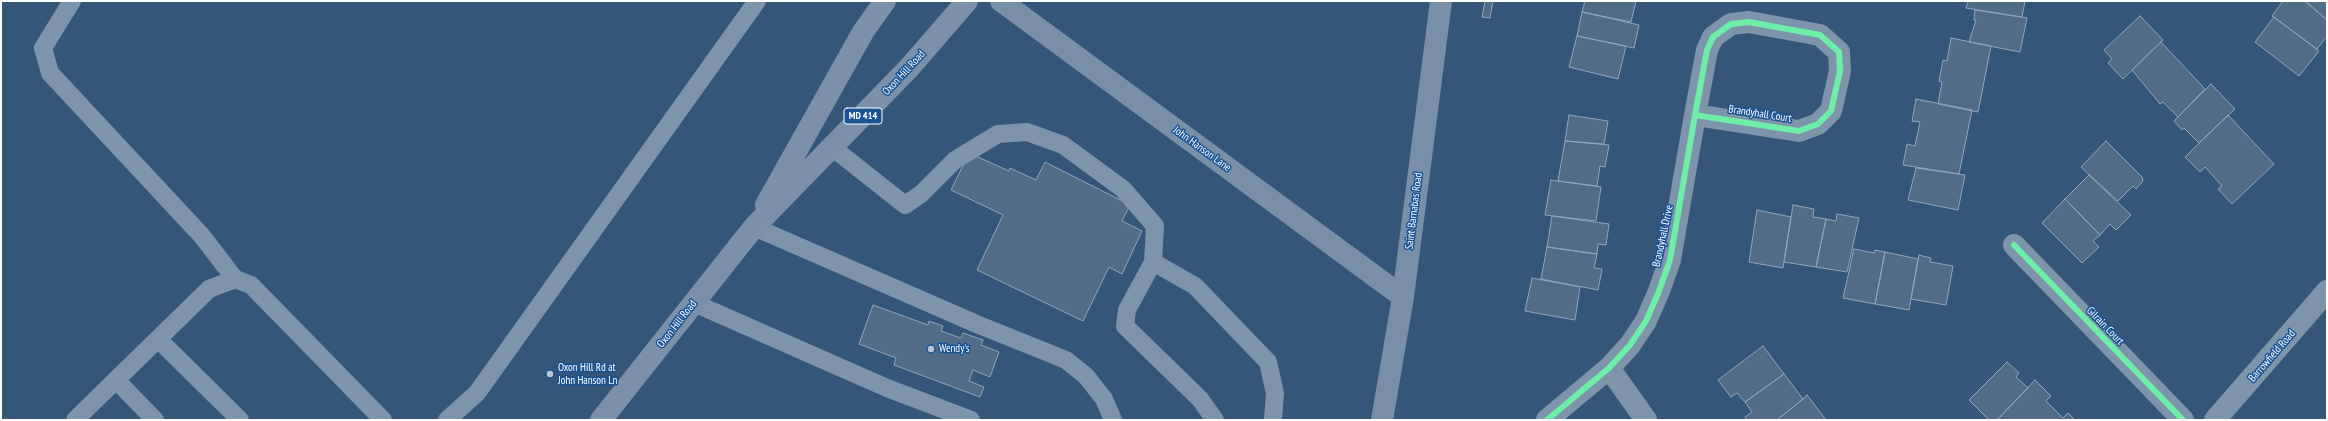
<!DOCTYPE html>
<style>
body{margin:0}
#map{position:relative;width:2328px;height:421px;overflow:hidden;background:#355579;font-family:"PT Sans Narrow",sans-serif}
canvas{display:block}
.frame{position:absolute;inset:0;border:2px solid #fff;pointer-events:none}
</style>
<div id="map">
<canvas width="2328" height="421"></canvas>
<div class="frame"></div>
</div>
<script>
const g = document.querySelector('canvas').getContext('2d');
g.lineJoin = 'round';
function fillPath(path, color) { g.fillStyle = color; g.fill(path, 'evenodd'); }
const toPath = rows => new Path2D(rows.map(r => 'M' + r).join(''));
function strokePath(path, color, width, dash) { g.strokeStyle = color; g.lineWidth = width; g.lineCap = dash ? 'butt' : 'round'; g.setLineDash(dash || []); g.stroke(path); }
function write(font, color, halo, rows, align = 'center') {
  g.font = font + ' "PT Sans Narrow",sans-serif'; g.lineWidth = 3; g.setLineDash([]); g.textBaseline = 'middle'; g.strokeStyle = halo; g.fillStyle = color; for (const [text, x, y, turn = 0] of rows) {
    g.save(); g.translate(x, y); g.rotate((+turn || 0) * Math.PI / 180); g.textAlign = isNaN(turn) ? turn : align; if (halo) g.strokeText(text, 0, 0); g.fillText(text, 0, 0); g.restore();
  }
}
const building = toPath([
 [1485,1,1493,1,1490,18,1482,17,1485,1],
 [1585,1,1636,1,1631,22,1582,12,1585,1],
 [1968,1,2025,1,2022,17,1966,8,1968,1],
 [2283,1,2305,1,2327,20,2327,36,2317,49,2272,16,2283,1],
 [2305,1,2327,1,2327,20,2305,1],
 [1975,10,2027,18,2020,52,1969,42,1976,20,1974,20,1975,10],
 [1582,12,1639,25,1634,48,1577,36,1582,12],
 [2140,16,2163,40,2123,79,2108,63,2112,59,2104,50,2140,16],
 [2274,17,2319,51,2299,76,2255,42,2274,17],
 [1577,36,1626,46,1618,79,1569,67,1577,36],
 [1951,38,1991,46,1978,112,1938,104,1942,82,1939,81,1943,60,1947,61,1951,38],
 [2161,42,2205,89,2178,117,2163,102,2160,104,2132,70,2161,42],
 [2211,84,2235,109,2199,143,2184,128,2182,130,2174,121,2211,84],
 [1916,99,1972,110,1959,174,1903,165,1907,144,1915,146,1920,122,1912,121,1916,99],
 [1569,115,1608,121,1604,144,1565,141,1569,115],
 [2228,115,2274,164,2232,204,2218,189,2222,186,2205,167,2200,172,2185,157,2228,115],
 [1565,141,1609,145,1605,167,1600,166,1597,186,1558,181,1565,141],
 [2106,141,2143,178,2142,179,2143,181,2136,189,2133,186,2118,201,2081,167,2106,141],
 [969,153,1009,171,1010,168,1036,180,1045,162,1130,205,1122,221,1142,231,1122,274,1109,267,1083,321,977,270,1003,215,951,190,969,153],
 [1916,168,1965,175,1958,210,1908,200,1916,168],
 [2089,175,2131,215,2116,230,2110,224,2100,235,2065,199,2089,175],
 [1551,180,1601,187,1596,221,1545,215,1551,180],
 [2065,199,2100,235,2093,241,2099,247,2082,263,2042,223,2065,199],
 [1793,205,1814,209,1813,217,1826,219,1816,267,1784,262,1793,205],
 [1757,210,1791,217,1783,268,1749,262,1757,210],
 [1837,214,1859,218,1847,272,1816,267,1826,219,1836,221,1837,214],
 [1552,216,1609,224,1606,245,1598,244,1597,254,1547,247,1552,216],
 [1547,247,1597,254,1594,268,1602,269,1598,290,1541,279,1547,247],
 [1854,249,1874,253,1875,250,1885,252,1875,304,1843,298,1854,249],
 [1885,252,1918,259,1909,310,1875,304,1885,252],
 [1919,255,1931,258,1930,262,1953,266,1946,305,1911,299,1919,255],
 [1532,278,1580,287,1575,320,1525,311,1532,278],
 [873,305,928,325,929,321,943,326,941,331,961,338,963,333,983,340,981,345,999,352,990,377,973,370,969,381,984,387,980,397,894,365,896,358,859,344,873,305],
 [1763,346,1784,374,1745,402,1737,393,1731,397,1718,380,1763,346],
 [2007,362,2019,373,2016,377,2028,388,1997,420,1989,420,1969,400,2007,362],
 [1784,374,1803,399,1777,420,1747,420,1745,417,1752,412,1745,402,1784,374],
 [2035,380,2051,396,2046,401,2063,418,2068,413,2075,420,1997,420,2035,380],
 [1807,395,1826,420,1777,420,1803,399,1807,395]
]);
fillPath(building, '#526c88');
strokePath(building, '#92a5b9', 1);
strokePath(toPath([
 [72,1,43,48,50,73,202,236,235,279,251,285,383,420],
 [833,148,905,205,921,194,955,160,998,134,1027,132,1063,145,1123,189,1155,226,1153,262],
 [754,227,979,325,1066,360,1086,376,1104,399,1113,420],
 [694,303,887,388,971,420],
 [158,339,240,420],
 [116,380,155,420],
 [75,420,209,289,235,279],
 [447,420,477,393,757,1],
 [1215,420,1200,399,1125,326,1127,310,1153,262,1195,286,1268,362,1275,393,1273,420]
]), '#7e94ab', 18);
strokePath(toPath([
 [2014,245,2183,420],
 [1609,368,1646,420],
 [1547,420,1609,368,1630,345,1646,321,1659,291,1670,260,1695,115,1707,50,1713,37,1731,24,1749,22,1820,35,1839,52,1840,71,1831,111,1818,124,1799,131,1695,115],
 [2215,420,2327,291]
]), '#7e94ab', 22);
strokePath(toPath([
 [1001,1,1403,297],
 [1382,420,1403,297,1441,1]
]), '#798fa8', 22);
strokePath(toPath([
 [766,205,863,32,885,1],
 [601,420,754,227,909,68,967,1]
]), '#7c91a9', 22);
strokePath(toPath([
 [2014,245,2183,420],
 [1547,420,1609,368,1630,345,1646,321,1659,291,1670,260,1695,115,1707,50,1713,37,1731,24,1749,22,1820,35,1839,52,1840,71,1831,111,1818,124,1799,131,1695,115]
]), '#6deda7', 6);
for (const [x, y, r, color] of [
 [931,349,4,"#b8c4d0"],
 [550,374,4,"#b8c4d0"]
]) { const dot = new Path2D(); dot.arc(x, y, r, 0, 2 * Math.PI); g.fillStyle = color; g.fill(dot); strokePath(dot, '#195395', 1.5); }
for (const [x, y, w] of [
 [863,116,38]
]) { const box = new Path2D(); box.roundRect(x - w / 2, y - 8, w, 16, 3); g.fillStyle = '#195395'; g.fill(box); strokePath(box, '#fff', 1); }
write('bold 10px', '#fff', null, [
 ["MD 414",863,116]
]);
write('11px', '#fff', '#195395', [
 ["Oxon Hill Road",904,73,-47],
 ["Brandyhall Court",1760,114,9],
 ["John Hanson Lane",1202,149,36],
 ["Saint Barnabas Road",1414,211,-83],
 ["Brandyhall Drive",1663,236,-78],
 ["Oxon Hill Road",677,324,-52],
 ["Gilrain Court",2105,326,46],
 ["Barrowfield Road",2272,356,-49]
]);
write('11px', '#fff', '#195395', [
 ["Wendy's",939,349],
 ["Oxon Hill Rd at",558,368],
 ["John Hanson Ln",558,381]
], 'left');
</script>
